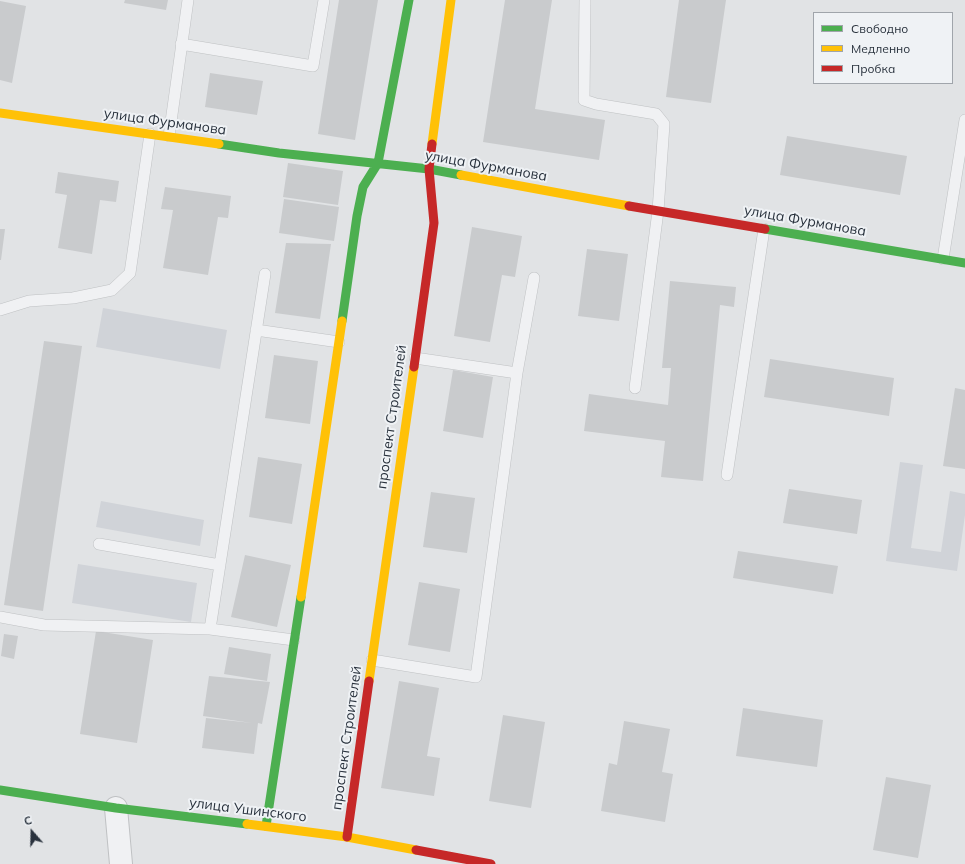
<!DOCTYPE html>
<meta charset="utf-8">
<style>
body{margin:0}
#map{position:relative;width:965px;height:864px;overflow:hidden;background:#e1e3e5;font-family:Mulish,sans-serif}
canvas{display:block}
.legend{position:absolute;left:813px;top:12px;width:140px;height:72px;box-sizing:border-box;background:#eff2f5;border:1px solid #a0a5ab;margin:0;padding:5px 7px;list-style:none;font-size:12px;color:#29323d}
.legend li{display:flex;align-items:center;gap:8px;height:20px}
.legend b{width:20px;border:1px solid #a0a5ab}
.north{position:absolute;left:12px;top:812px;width:40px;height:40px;-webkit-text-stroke:3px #eff2f5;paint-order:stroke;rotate:340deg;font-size:11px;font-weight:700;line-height:16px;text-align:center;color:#29323d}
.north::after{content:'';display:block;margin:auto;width:14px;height:18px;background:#29323d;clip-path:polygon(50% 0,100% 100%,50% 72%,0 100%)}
</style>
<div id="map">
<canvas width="965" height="864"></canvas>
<ul class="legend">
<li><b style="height:5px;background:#4caf50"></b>Свободно</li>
<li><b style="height:5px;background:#ffc107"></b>Медленно</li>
<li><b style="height:5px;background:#c62828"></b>Пробка</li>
</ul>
<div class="north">С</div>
</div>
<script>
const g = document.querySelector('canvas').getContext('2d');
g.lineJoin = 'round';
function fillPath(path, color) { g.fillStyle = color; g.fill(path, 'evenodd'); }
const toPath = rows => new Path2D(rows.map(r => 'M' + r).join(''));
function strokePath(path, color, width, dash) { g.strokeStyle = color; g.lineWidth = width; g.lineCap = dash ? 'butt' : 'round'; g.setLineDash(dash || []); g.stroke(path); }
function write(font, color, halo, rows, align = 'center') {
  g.font = font + ' Mulish,sans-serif'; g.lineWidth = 4; g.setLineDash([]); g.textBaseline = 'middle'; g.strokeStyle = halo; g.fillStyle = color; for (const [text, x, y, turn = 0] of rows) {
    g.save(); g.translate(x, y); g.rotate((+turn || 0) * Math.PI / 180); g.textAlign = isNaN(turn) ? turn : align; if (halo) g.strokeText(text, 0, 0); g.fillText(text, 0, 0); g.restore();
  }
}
fillPath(toPath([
 [103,308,227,330,220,369,96,347],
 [900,462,923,465,911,548,941,552,950,491,965,494,965,515,957,571,886,561],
 [101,501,204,520,200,546,96,527],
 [78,564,197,583,191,622,72,603]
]), '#d0d3d8');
fillPath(toPath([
 [125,0,168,0,166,10,124,3],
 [339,0,378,0,355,140,318,134],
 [505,0,552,0,535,109,605,120,599,160,483,142],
 [679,0,726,0,711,103,666,97],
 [0,1,26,6,12,83,0,80],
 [210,73,263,81,257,115,205,107],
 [787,136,907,156,900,195,780,175],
 [288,163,343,171,338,205,283,197],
 [58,172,119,181,116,202,100,200,92,254,58,248,67,195,55,193],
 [165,187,231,196,228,218,218,217,208,275,163,268,173,210,161,209],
 [284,199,339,207,334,241,279,233],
 [472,227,522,236,515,277,502,275,490,342,454,336],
 [0,229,5,229,1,260,0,260],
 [286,243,331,244,320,319,275,313],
 [587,249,628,254,619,321,578,316],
 [670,281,736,287,734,307,720,305,703,481,661,477,665,441,584,431,589,394,668,405,671,368,662,368],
 [44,341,82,346,43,611,4,605],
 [274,355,318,361,310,424,265,418],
 [770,359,894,378,889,416,764,397],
 [453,370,493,377,483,438,443,431],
 [955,388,965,390,965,469,943,466],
 [258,457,302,464,292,524,249,517],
 [789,489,862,500,857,534,783,523],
 [431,492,475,498,467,553,423,547],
 [738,551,838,566,833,594,733,578],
 [245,555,291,565,277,627,231,617],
 [419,582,460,589,450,652,408,645],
 [96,631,153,640,137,743,80,734],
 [4,634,18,636,14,659,1,656],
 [229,647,271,654,267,681,224,674],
 [209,676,270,682,262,724,258,723,254,754,202,748,206,718,252,723,203,716],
 [399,681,439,688,427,756,440,758,434,796,381,788],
 [743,708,823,720,817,767,736,756],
 [503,715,545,722,531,808,489,801],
 [624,721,670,729,662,772,673,774,665,822,601,811,609,763,617,765],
 [886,777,931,785,918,858,873,850]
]), '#c9cbcd');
const lane = toPath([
 [585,0,584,100,596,104,656,114,664,124,658,211,635,388],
 [181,44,313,66,324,0],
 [169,136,188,0],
 [943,259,965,120],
 [265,274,210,629,294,640],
 [0,310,29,301,73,298,112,290,130,273,150,134],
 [256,330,339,342],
 [517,373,534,278],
 [727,475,764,229],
 [99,544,220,565],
 [0,617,44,625,210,629],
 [372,660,476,677,517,373,415,358]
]);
const street = toPath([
 [116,808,121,864]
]);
strokePath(lane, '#bfc1c3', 12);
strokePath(street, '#bfc1c3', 24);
strokePath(lane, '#f0f1f3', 11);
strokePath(street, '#f0f1f3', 22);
strokePath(toPath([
 [219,144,279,153,429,169,461,175],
 [765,229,965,263],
 [342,321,357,216,363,187,378,163,409,0],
 [0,790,116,808,247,824],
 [266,826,301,597]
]), '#4caf50', 9);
strokePath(toPath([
 [0,113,219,144],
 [432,144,451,0],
 [461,175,629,206],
 [301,597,342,321],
 [369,681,414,367],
 [247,824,347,837,416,850]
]), '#ffc107', 9);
strokePath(toPath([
 [629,206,765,229],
 [414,367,434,223,429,169,432,144],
 [347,837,369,681],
 [416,850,491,864]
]), '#c62828', 9);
write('14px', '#29323d', '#eff2f5', [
 ["улица Фурманова",165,122,8],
 ["улица Фурманова",486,166,10],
 ["улица Фурманова",805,221,10],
 ["проспект Строителей",392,417,-82],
 ["проспект Строителей",347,738,-82],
 ["улица Ушинского",248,810,7]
]);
</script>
